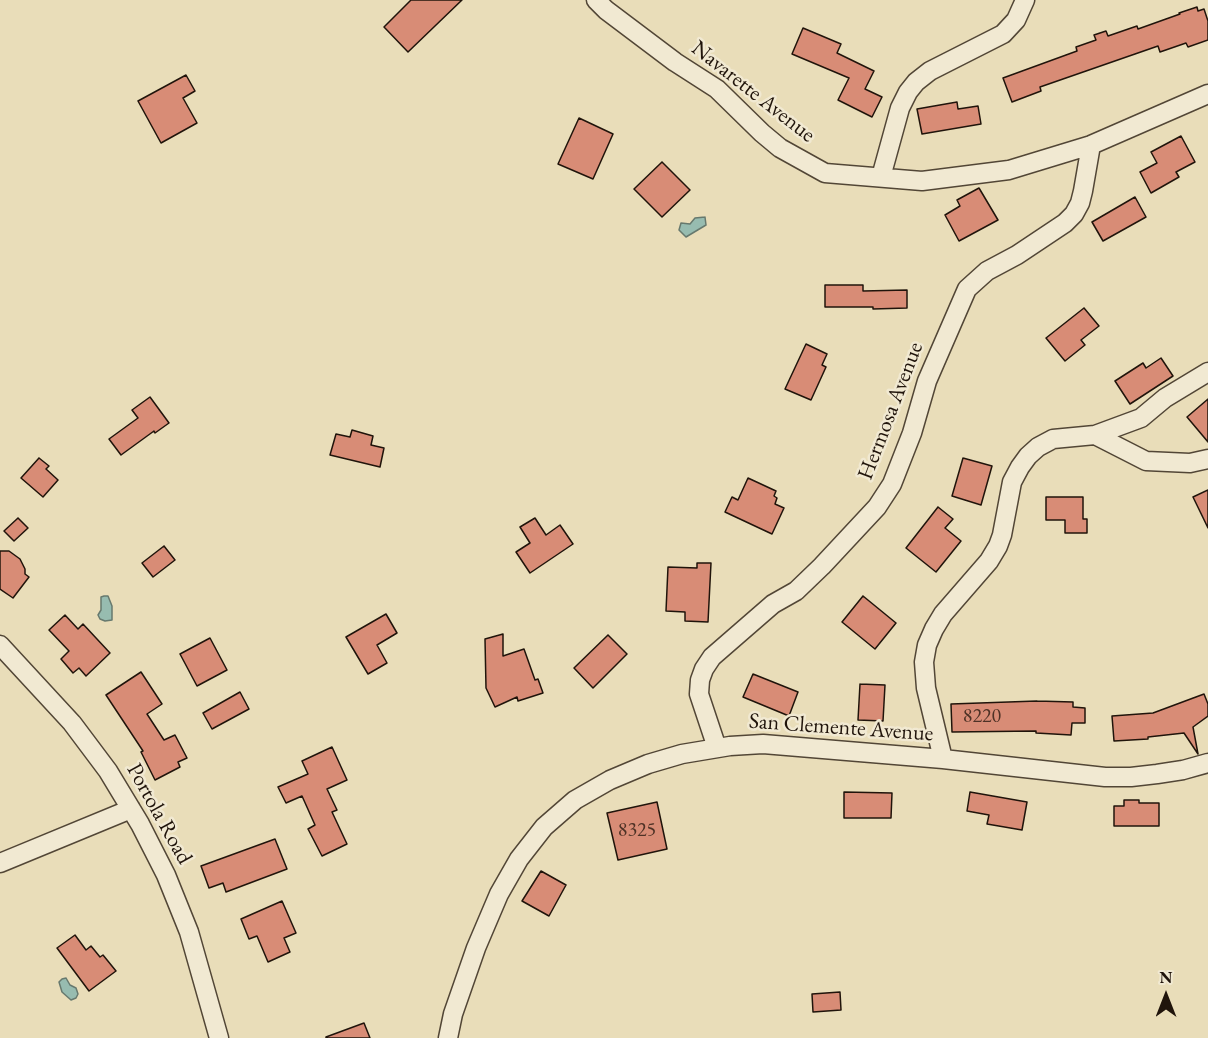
<!DOCTYPE html>
<style>
body{margin:0}
#map{position:relative;width:1208px;height:1038px;overflow:hidden;background:#e9ddb9;font-family:"EB Garamond",serif}
canvas{display:block}
.north{position:absolute;left:1136px;top:966px;width:60px;height:60px;-webkit-text-stroke:4px #f1e9d2;paint-order:stroke;rotate:0deg;font-size:16px;font-weight:700;line-height:24px;text-align:center;color:#20140b}
.north::after{content:'';display:block;margin:auto;width:21px;height:27px;background:#20140b;clip-path:polygon(50% 0,100% 100%,50% 72%,0 100%)}
</style>
<div id="map">
<canvas width="1208" height="1038"></canvas>
<div class="north">N</div>
</div>
<script>
const g = document.querySelector('canvas').getContext('2d');
g.lineJoin = 'round';
function fillPath(path, color) { g.fillStyle = color; g.fill(path, 'evenodd'); }
const toPath = rows => new Path2D(rows.map(r => 'M' + r).join(''));
function strokePath(path, color, width, dash) { g.strokeStyle = color; g.lineWidth = width; g.lineCap = dash ? 'butt' : 'round'; g.setLineDash(dash || []); g.stroke(path); }
function write(font, color, halo, rows, align = 'center') {
  g.font = font + ' "EB Garamond",serif'; g.lineWidth = 5; g.setLineDash([]); g.textBaseline = 'middle'; g.strokeStyle = halo; g.fillStyle = color; for (const [text, x, y, turn = 0] of rows) {
    g.save(); g.translate(x, y); g.rotate((+turn || 0) * Math.PI / 180); g.textAlign = isNaN(turn) ? turn : align; if (halo) g.strokeText(text, 0, 0); g.fillText(text, 0, 0); g.restore();
  }
}
const water = toPath([
 [705,217,706,225,686,237,679,230,681,223,690,224,695,218,705,217],
 [104,596,108,596,112,606,112,620,105,621,100,619,98,615,101,610,101,597,104,596],
 [66,978,70,985,76,988,78,994,76,998,71,1000,62,992,59,982,62,979,66,978]
]);
fillPath(water, '#97bcb0');
strokePath(water, '#67796e', 1.5);
const building = toPath([
 [411,0,462,0,408,52,384,27,411,0],
 [1197,7,1198,11,1204,9,1208,21,1208,40,1188,47,1186,43,1160,52,1158,46,1040,87,1041,91,1012,102,1003,78,1077,51,1076,47,1096,40,1094,35,1106,31,1108,36,1137,26,1138,29,1180,14,1179,13,1197,7],
 [803,28,841,44,837,53,874,71,865,89,882,97,872,117,838,100,849,78,792,54,803,28],
 [186,75,195,91,183,98,197,123,161,143,138,101,186,75],
 [957,102,958,109,978,106,981,124,922,134,917,109,957,102],
 [579,118,613,134,593,179,558,164,579,118],
 [1181,136,1195,162,1176,172,1179,177,1151,193,1140,172,1157,163,1151,152,1181,136],
 [662,162,690,190,662,217,634,189,662,162],
 [979,188,998,220,959,241,945,215,960,206,957,200,979,188],
 [1135,197,1146,217,1103,241,1092,222,1135,197],
 [825,285,863,285,863,291,907,290,907,308,873,309,873,307,825,307,825,285],
 [1084,308,1099,326,1081,340,1085,345,1065,361,1046,338,1084,308],
 [806,344,827,354,822,365,826,367,811,400,785,389,806,344],
 [1161,358,1173,376,1130,404,1115,381,1143,363,1146,368,1161,358],
 [150,397,169,423,155,433,154,431,121,455,109,439,138,418,132,410,150,397],
 [1208,399,1208,442,1187,417,1208,399],
 [352,430,373,436,371,445,384,448,380,467,330,455,336,434,350,437,352,430],
 [39,458,49,466,46,469,58,480,43,497,21,478,39,458],
 [963,458,992,466,981,505,952,496,963,458],
 [748,478,776,491,774,496,777,498,775,504,784,508,772,534,725,512,732,497,738,500,748,478],
 [1208,490,1208,528,1193,497,1208,490],
 [1046,497,1083,497,1083,519,1087,519,1087,533,1065,533,1065,520,1046,520,1046,497],
 [938,507,953,519,945,528,961,541,936,572,906,548,938,507],
 [18,518,28,528,14,541,4,531,18,518],
 [535,518,546,535,560,525,573,544,530,573,516,552,530,543,520,527,535,518],
 [164,546,175,560,153,577,142,563,164,546],
 [0,551,9,551,20,559,25,569,25,574,29,577,13,598,0,589,0,551],
 [697,563,711,563,708,622,685,621,685,612,666,611,668,567,697,568,697,563],
 [863,596,896,623,875,649,842,622,863,596],
 [386,614,397,633,377,645,387,663,368,674,346,637,386,614],
 [65,615,78,629,83,624,110,653,86,676,79,668,73,673,61,659,69,651,49,630,65,615],
 [503,634,503,656,524,649,535,680,538,679,543,693,518,701,517,697,495,707,486,688,485,639,503,634],
 [608,635,627,654,593,688,574,668,608,635],
 [210,638,227,670,197,686,180,654,210,638],
 [141,672,162,704,147,714,164,740,175,735,187,758,178,762,180,767,155,780,141,752,143,751,106,695,141,672],
 [753,674,798,692,789,716,743,697,753,674],
 [860,684,885,685,883,721,858,720,860,684],
 [240,692,249,709,212,729,203,713,240,692],
 [1204,694,1208,704,1208,716,1193,727,1198,754,1184,733,1148,737,1148,739,1114,741,1112,716,1153,713,1204,694],
 [1037,701,1073,702,1073,707,1085,708,1085,723,1072,723,1071,735,1036,733,1036,731,952,732,951,704,1037,701],
 [332,747,347,780,327,789,337,810,332,812,347,844,322,856,308,829,315,825,302,796,286,803,278,787,308,774,302,761,332,747],
 [844,792,892,793,891,818,844,818,844,792],
 [970,792,1027,802,1022,830,987,824,989,815,967,811,970,792],
 [1124,800,1139,800,1139,803,1159,803,1159,826,1114,826,1114,806,1124,806,1124,800],
 [657,802,667,849,618,860,607,813,657,802],
 [275,839,287,869,226,892,223,883,209,888,201,866,275,839],
 [541,871,566,885,549,916,522,901,541,871],
 [282,901,296,933,284,938,290,952,268,962,257,936,249,939,241,919,282,901],
 [75,935,86,950,91,946,100,957,103,955,116,971,89,991,57,948,75,935],
 [840,992,841,1010,813,1012,812,994,840,992],
 [364,1023,370,1038,326,1038,326,1037,364,1023]
]);
fillPath(building, '#d88c76');
strokePath(building, '#20140b', 1.5);
const minor = toPath([
 [596,0,606,10,675,62,717,89,762,133,780,148,825,173,922,181,1009,170,1091,145,1208,94],
 [881,177,900,108,908,92,916,82,930,71,1003,34,1016,20,1025,0],
 [1095,435,1141,418,1165,398,1208,372],
 [0,645,72,723,108,771,140,824,166,875,189,932,219,1038],
 [717,748,699,694,700,680,704,669,712,657,773,604,796,591,822,566,877,507,892,484,912,433,927,381,967,289,987,271,1017,255,1065,223,1074,214,1080,203,1083,191,1091,145],
 [943,759,926,688,924,662,927,645,934,629,943,614,989,561,998,546,1002,535,1012,482,1020,467,1028,456,1038,447,1053,439,1095,435,1146,461,1190,463,1208,459],
 [0,863,131,809],
 [448,1038,453,1014,476,948,499,894,519,859,544,827,575,800,610,780,648,764,682,754,730,746,763,744,943,759,1105,777,1131,777,1157,774,1183,770,1208,763]
]);
strokePath(minor, '#524636', 21);
strokePath(minor, '#f1e9d2', 18);
write('20px', '#4e3226', null, [
 ["8220",982,717],
 ["8325",637,831]
]);
write('22px', '#20140b', '#f1e9d2', [
 ["Navarette Avenue",753,92,38],
 ["Hermosa Avenue",891,411,-69],
 ["San Clemente Avenue",841,728,4],
 ["Portola Road",159,814,61]
]);
</script>
